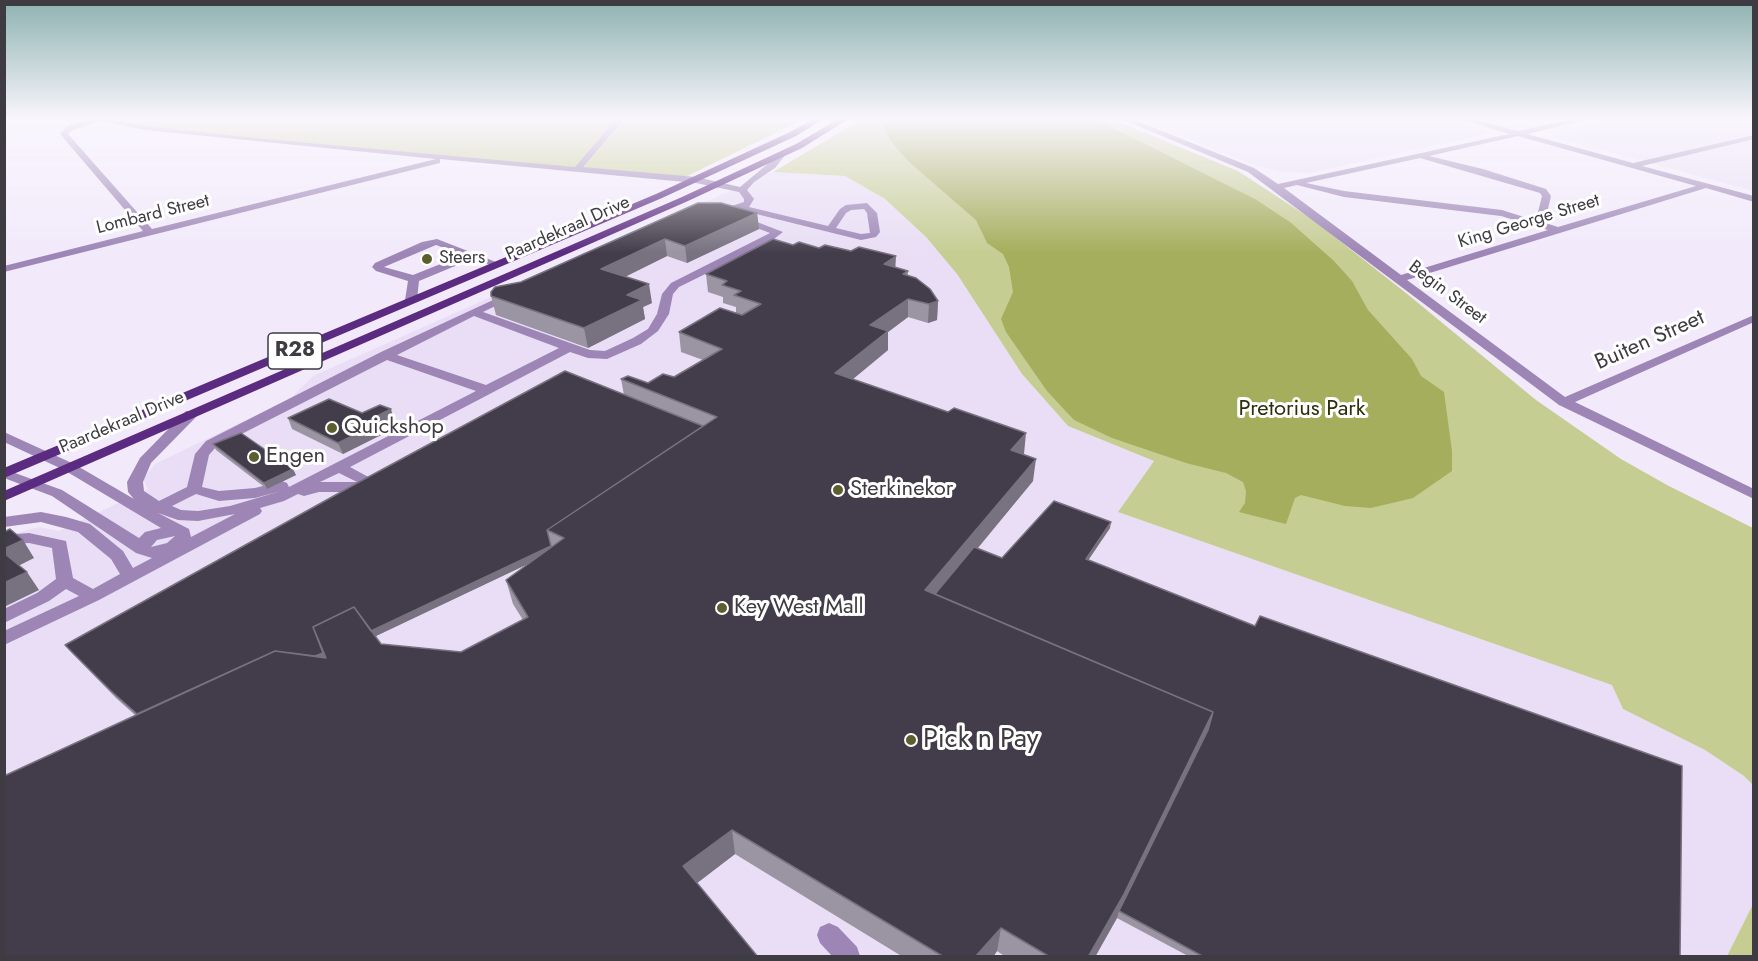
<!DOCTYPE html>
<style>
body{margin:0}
#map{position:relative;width:1758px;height:961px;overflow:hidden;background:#f2eafb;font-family:Jost,sans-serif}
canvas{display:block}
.frame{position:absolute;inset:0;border:6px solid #3e3b42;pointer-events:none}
</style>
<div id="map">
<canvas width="1758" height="961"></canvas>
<div class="frame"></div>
</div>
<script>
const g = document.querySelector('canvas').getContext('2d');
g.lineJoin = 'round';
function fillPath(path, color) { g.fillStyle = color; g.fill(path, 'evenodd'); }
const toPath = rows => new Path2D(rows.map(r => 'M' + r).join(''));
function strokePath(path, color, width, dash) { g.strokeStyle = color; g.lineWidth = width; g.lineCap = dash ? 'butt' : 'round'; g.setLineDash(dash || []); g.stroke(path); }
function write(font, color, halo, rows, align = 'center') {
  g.font = font + ' Jost,sans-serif'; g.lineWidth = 6; g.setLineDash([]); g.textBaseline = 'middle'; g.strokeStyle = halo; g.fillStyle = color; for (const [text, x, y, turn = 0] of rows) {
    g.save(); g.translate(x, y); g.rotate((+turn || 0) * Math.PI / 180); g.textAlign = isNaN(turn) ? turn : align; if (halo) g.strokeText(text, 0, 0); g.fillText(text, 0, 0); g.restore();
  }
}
fillPath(toPath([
 [1134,118,1443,118,1483,130,1487,134,1310,173,1282,172,1257,166],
 [1626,118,1753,118,1753,191,1551,136],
 [773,172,845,176,885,199,926,237,957,274,1022,374,1068,426,1154,461,1118,512,1613,685,1623,709,1705,750,1744,776,1753,785,1753,904,1727,956,5,956,5,536,39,527,59,531,148,489,143,479,155,464,291,398,313,376]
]), '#e9def5');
fillPath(toPath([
 [94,118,806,118,679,180,150,129],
 [864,118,1109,118,1238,171,1313,220,1406,293,1536,400,1621,459,1667,485,1753,528,1753,785,1744,776,1705,750,1623,709,1612,685,1118,512,1154,461,1068,426,1022,374,957,274,926,237,885,199,845,176,773,172],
 [1753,904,1753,956,1727,956]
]), '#c6cd93');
fillPath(toPath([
 [878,118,1093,118,1255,199,1290,222,1334,261,1352,281,1368,310,1412,359,1421,376,1444,392,1452,451,1452,471,1413,498,1371,508,1345,506,1301,495,1295,498,1286,524,1239,512,1245,503,1246,491,1243,482,1226,473,1186,463,1112,438,1074,420,1047,391,1006,332,1001,319,1013,292,1009,267,1003,254,987,243,976,220,909,162,891,141]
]), '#a5ae5c');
fillPath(toPath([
 [91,118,107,118,145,126,265,139,575,167,617,118,625,118,583,167,696,177,740,187,782,152,786,154,775,168,754,182,747,190,754,199,749,207,828,226,840,209,846,205,867,203,877,213,880,232,876,237,861,240,740,210,716,215,716,211,744,202,744,199,739,192,696,183,440,159,440,163,4,272,4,266,143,231,60,134,67,126,91,118],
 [101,121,145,130,436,159,152,229,68,134,73,130,101,121],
 [864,209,867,213,870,233,861,234,836,228,846,213,851,210,864,209],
 [1119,118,1130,118,1254,168,1278,184,1509,134,1457,118,1470,118,1518,131,1578,118,1593,118,1527,134,1633,163,1754,135,1754,139,1642,166,1754,196,1754,202,1706,188,1407,280,1565,397,1754,315,1754,322,1575,402,1754,489,1754,499,1559,405,1248,172,1119,118],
 [1518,136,1696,186,1558,227,1536,220,1547,213,1551,196,1546,189,1483,169,1429,156,1518,136],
 [1420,158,1540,193,1542,196,1538,212,1527,218,1502,210,1344,191,1306,183,1420,158],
 [1297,185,1344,197,1501,216,1548,230,1401,275,1284,188,1297,185],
 [738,217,744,217,783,232,770,242,679,287,673,294,669,314,658,331,641,344,607,359,588,358,570,352,350,467,374,480,377,483,374,486,361,492,319,492,304,496,298,494,284,501,260,508,262,511,260,514,99,600,4,645,4,631,79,596,66,589,49,601,4,623,4,609,37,593,56,579,52,548,29,543,4,545,4,535,29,533,66,541,73,578,93,589,120,574,111,559,78,532,41,522,4,527,4,517,41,512,66,517,90,524,123,551,133,568,152,558,136,553,52,496,4,478,4,469,62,490,139,538,145,532,161,528,64,470,4,442,4,432,74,464,134,499,128,492,127,482,140,458,186,411,196,411,198,414,196,417,151,463,143,482,144,491,159,501,187,487,195,454,206,441,381,352,506,294,514,294,516,296,483,312,590,350,605,351,633,338,648,329,657,314,662,294,671,283,770,233,738,221,738,217],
 [474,316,559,348,486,385,397,355,474,316],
 [387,360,476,391,289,487,287,483,282,481,255,488,219,491,202,487,209,455,216,447,387,360],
 [339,473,357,482,320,482,339,473],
 [281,491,230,506,198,511,181,510,172,506,196,494,219,501,255,498,281,491],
 [158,513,178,520,198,521,235,514,191,537,189,529,158,513],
 [175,536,167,543,151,547,157,540,175,536],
 [437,239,501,264,496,267,472,259,419,281,417,300,411,303,405,300,408,281,376,271,372,267,375,263,422,242,437,239],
 [436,245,463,255,413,275,384,267,436,245],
 [829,923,838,927,857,947,860,956,832,956,820,943,817,935,820,927,829,923]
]), '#9d86b6');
fillPath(toPath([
 [815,118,825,118,796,136,662,198,4,478,4,468,656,194,790,132,815,118],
 [840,118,850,118,802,148,688,201,4,501,4,491,682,197,796,144,840,118]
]), '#5b2b81');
fillPath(toPath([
 [698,203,757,213,759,229,687,263,667,256,625,277,652,303,643,307,645,319,588,348,496,315,491,296,521,282],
 [793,245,819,248,908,271,908,275,938,301,937,320,928,323,908,317,888,332,888,350,853,379,1024,455,1033,481,978,548,1002,558,1110,528,1088,560,1680,957,1190,957,1117,918,1095,957,1006,957,997,951,993,957,903,957,735,854,697,883,135,715,116,698,70,651,65,645,624,395,621,379,648,383,674,377,703,360,681,352,679,332,736,313,736,307,723,303,723,297,708,292,706,274],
 [528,564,506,580,513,604,523,620,461,652,381,644,375,636],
 [362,413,394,420,380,427,383,434,343,454,292,429,288,418],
 [213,444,296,475,267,489,216,450]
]), '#9a94a3');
fillPath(toPath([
 [757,213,759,229,687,263,685,246],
 [665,239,667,256,604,287,601,269],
 [896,256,895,274,884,264],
 [649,284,652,303,643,307,645,319,588,348,584,328,627,295],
 [908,299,908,317,888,332,888,350,836,393,835,373,870,325],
 [938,301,937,320,928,323,929,304],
 [391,409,394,420,380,427,383,434,343,454,338,443,371,419],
 [1026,433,1024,454,1009,472,1011,450],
 [1036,459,1033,481,928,608,925,590],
 [293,469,296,475,267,489,264,483],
 [1111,522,1110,528,1085,565,1086,559],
 [23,540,34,558,14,568,4,554,4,549],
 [551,546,553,552,372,638,369,632],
 [27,572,39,590,4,607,4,583],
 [326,651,329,658,154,729],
 [1213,712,1206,736,1119,911,1117,918,1095,957,1088,957],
 [732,830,735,854,688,890,683,866],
 [1001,928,997,951,993,957,975,957]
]), '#787180');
const building = toPath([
 [698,203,721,203,757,213,685,246,665,239,601,269,649,284,627,295,642,300,584,328,491,296,491,292,495,287,521,282,698,203],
 [773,239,793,245,799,242,819,248,825,245,851,251,859,247,896,256,884,264,908,271,903,274,916,278,930,289,938,301,929,304,908,299,870,325,888,331,835,373,948,412,954,408,1026,433,1011,450,1036,459,925,590,1213,712,1124,894,1088,957,1050,957,1001,928,975,957,944,957,732,830,683,866,758,957,4,957,4,776,275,651,326,658,313,627,354,607,381,644,461,652,528,617,506,580,564,538,547,530,717,417,621,379,628,376,648,383,663,374,674,377,722,349,679,332,720,308,742,315,761,304,734,295,741,291,722,285,727,281,706,274,773,239],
 [565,371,703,426,547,530,551,546,371,631,354,607,313,627,323,653,315,656,275,651,137,714,111,691,65,645,359,482,565,371],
 [329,399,362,413,380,405,391,409,371,419,379,423,338,443,288,418,329,399],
 [241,433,293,469,264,483,213,444,241,433],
 [1054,501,1111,522,1086,559,1255,626,1260,616,1682,766,1680,957,1204,957,1119,911,1208,730,1213,712,935,594,974,547,1002,558,1054,501],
 [10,529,23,540,4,549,4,532,10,529],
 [4,553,27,572,4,583,4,553]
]);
fillPath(building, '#433d4b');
strokePath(building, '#787180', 1.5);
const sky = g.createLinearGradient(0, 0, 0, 253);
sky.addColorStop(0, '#8db2b0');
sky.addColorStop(0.47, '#f9f6fd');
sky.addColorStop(1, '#f9f6fd00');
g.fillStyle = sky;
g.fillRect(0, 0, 1758, 253);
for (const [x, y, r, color] of [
 [427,259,6,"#5a5f2d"],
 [332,428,6,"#5a5f2d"],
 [254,457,6,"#5a5f2d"],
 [838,490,6,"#5a5f2d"],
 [722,608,6,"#5a5f2d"],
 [911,740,6,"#5a5f2d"]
]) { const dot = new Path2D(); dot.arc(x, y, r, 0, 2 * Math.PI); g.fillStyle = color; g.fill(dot); strokePath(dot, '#fff', 2); }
write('18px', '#3e3b42', '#fff', [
 ["Lombard Street",153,215,-14],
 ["King George Street",1529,222,-17],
 ["Paardekraal Drive",568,229,-24],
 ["Begin Street",1447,293,37],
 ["Paardekraal Drive",122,423,-23]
]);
write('18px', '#3e3b42', '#fff', [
 ["Steers",439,259]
], 'left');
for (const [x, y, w] of [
 [295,351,54]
]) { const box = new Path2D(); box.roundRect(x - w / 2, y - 18, w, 36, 4.5); g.fillStyle = '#fff'; g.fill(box); strokePath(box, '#3e3b42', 1.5); }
write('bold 21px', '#3e3b42', null, [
 ["R28",295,351]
]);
write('22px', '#3e3b42', '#fff', [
 ["Buiten Street",1650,341,-24]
]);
write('22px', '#2c2f0b', '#fff', [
 ["Pretorius Park",1302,410]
]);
write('22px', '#3e3b42', '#fff', [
 ["Quickshop",344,428],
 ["Engen",266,457],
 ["Sterkinekor",850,490],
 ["Key West Mall",734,608]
], 'left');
write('27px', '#3e3b42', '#fff', [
 ["Pick n Pay",923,740]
], 'left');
</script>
